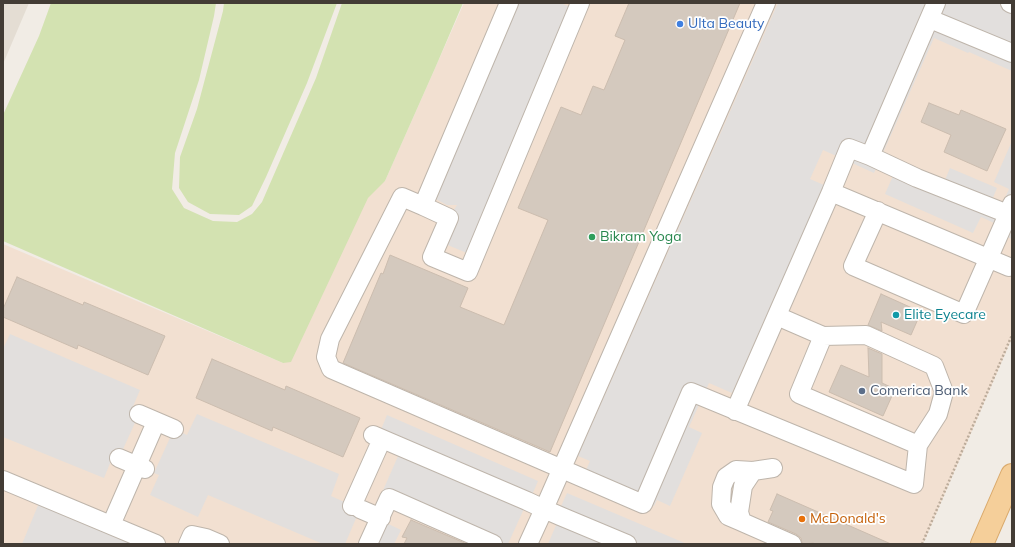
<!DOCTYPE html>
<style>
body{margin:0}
#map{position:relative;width:1015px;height:547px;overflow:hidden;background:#f1ece5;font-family:Mulish,sans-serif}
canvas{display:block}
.frame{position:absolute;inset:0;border:4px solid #433c35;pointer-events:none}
</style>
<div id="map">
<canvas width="1015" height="547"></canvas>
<div class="frame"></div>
</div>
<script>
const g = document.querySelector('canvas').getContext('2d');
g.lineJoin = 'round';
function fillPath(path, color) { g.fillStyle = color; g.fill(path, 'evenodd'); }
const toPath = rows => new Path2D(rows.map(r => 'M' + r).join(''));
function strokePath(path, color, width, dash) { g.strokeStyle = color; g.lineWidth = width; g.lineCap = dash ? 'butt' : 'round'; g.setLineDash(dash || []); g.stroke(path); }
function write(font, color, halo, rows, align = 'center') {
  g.font = font + ' Mulish,sans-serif'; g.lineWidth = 3.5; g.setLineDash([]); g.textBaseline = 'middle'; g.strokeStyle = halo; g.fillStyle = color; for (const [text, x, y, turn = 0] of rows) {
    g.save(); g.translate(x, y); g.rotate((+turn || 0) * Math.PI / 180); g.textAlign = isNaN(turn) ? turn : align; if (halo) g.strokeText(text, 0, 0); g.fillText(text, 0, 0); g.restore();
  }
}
fillPath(toPath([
 [3,3,29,3,3,64]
]), '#e4ddd3');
fillPath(toPath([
 [464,3,1012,3,1012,338,923,544,3,544,3,244,283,363,358,200,385,181]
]), '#f2e0d1');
fillPath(toPath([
 [51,3,216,3,214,16,199,80,175,153,172,189,184,208,213,221,237,222,252,214,262,202,316,78,342,3,463,3,436,66,385,181,368,198,291,362,283,363,3,241,3,115,39,36],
 [224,3,337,3,307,83,266,177,252,206,239,215,210,214,188,202,179,188,180,157,197,109,223,11]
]), '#d3e2b1');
fillPath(toPath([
 [509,3,561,3,577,10,474,256,438,241,449,218,457,205,447,205,428,195],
 [778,3,1012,3,1012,71,969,52,968,53,934,38,874,173,823,150,810,179,824,185,732,393,709,383,689,427,702,433,670,506,657,500,654,506,584,475,590,461,578,456],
 [1012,141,1012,239,991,230,994,223,981,217,973,233,885,194,900,160,945,180,950,168,997,188,992,200,1002,205,1009,189,994,182],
 [10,334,140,390,131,411,139,414,119,458,113,456,104,478,3,437,3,349],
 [197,414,339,474,331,496,360,509,345,544,323,544,208,495,198,517,150,495,159,475,154,473,174,429,187,435],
 [387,415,538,481,529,502,527,502,508,544,493,544,381,495,402,447,378,437],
 [567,493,687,544,548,544,560,516,557,515],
 [39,503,86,524,132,544,22,544],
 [380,520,401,530,394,544,368,544]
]), '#e2dfdd');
const building = toPath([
 [629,3,740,3,550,452,343,363,381,273,383,274,390,255,468,288,460,307,504,325,548,220,518,208,561,107,581,115,593,86,604,90,625,40,615,36,629,3],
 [929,103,959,115,961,110,1006,129,987,171,944,152,951,135,921,122,929,103],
 [17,277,83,305,84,302,165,336,148,375,78,345,77,349,3,317,3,309,17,277],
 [881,294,921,312,911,335,881,322,882,331,868,325,881,294],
 [868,348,882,354,882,383,895,389,883,416,829,392,841,365,869,377,868,348],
 [212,359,285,390,286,386,360,418,343,457,273,427,272,431,196,398,212,359],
 [777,494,891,544,816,544,813,543,805,544,802,543,801,538,796,534,768,522,773,511,770,510,777,494],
 [411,520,467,544,404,544,407,538,402,537,411,520]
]);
fillPath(building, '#d4c9be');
strokePath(building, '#ccbdaf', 1);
const minor = toPath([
 [509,3,423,206,449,218,432,257,468,272,580,3],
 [1010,3,1012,4],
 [930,19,1012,53],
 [870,156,917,178,1008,214,1012,204],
 [831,192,1009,267],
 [423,206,402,197,330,339,326,357,331,369,643,504,691,392,914,484,918,445,938,414,944,392,934,366,866,335,823,336,777,316],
 [878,211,853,266,964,314,1008,214],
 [823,336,799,394,918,445],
 [735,411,831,192,849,148,870,156,936,3],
 [139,414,174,429],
 [373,435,527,501,544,509,766,3],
 [119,458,145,469],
 [773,468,753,471,743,486,739,512,742,522,792,544],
 [3,480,156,544],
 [352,506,382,439],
 [360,509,381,518],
 [742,522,728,516,721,504,722,487,726,477,736,470,753,471],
 [111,525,156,422],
 [188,544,192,535,206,538,220,544],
 [368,544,389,498,493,544],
 [528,544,544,509,560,516,627,544]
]);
const major = toPath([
 [982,544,1012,475]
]);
strokePath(minor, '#beb5ab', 20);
strokePath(major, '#d9a96b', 24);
strokePath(toPath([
 [922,544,1012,335]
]), '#bcac9b', 2.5, [2, 2]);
strokePath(minor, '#fff', 18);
strokePath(major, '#f5cf9a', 22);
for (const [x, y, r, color] of [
 [680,24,4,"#3f7fe0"],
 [592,237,4,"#2e9e5b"],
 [896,315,4,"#0f9aa8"],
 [862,391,4,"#5c6f8a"],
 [802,519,4,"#e8710a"]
]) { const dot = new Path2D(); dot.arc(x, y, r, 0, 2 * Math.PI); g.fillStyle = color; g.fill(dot); strokePath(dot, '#fff', 1.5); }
write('14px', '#366cbe', '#fff', [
 ["Ulta Beauty",688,24]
], 'left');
write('14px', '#27864d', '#fff', [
 ["Bikram Yoga",600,237]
], 'left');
write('14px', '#0d838f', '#fff', [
 ["Elite Eyecare",904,315]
], 'left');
write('14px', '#4e5e75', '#fff', [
 ["Comerica Bank",870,391]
], 'left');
write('14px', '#c56008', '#fff', [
 ["McDonald's",810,519]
], 'left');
</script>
